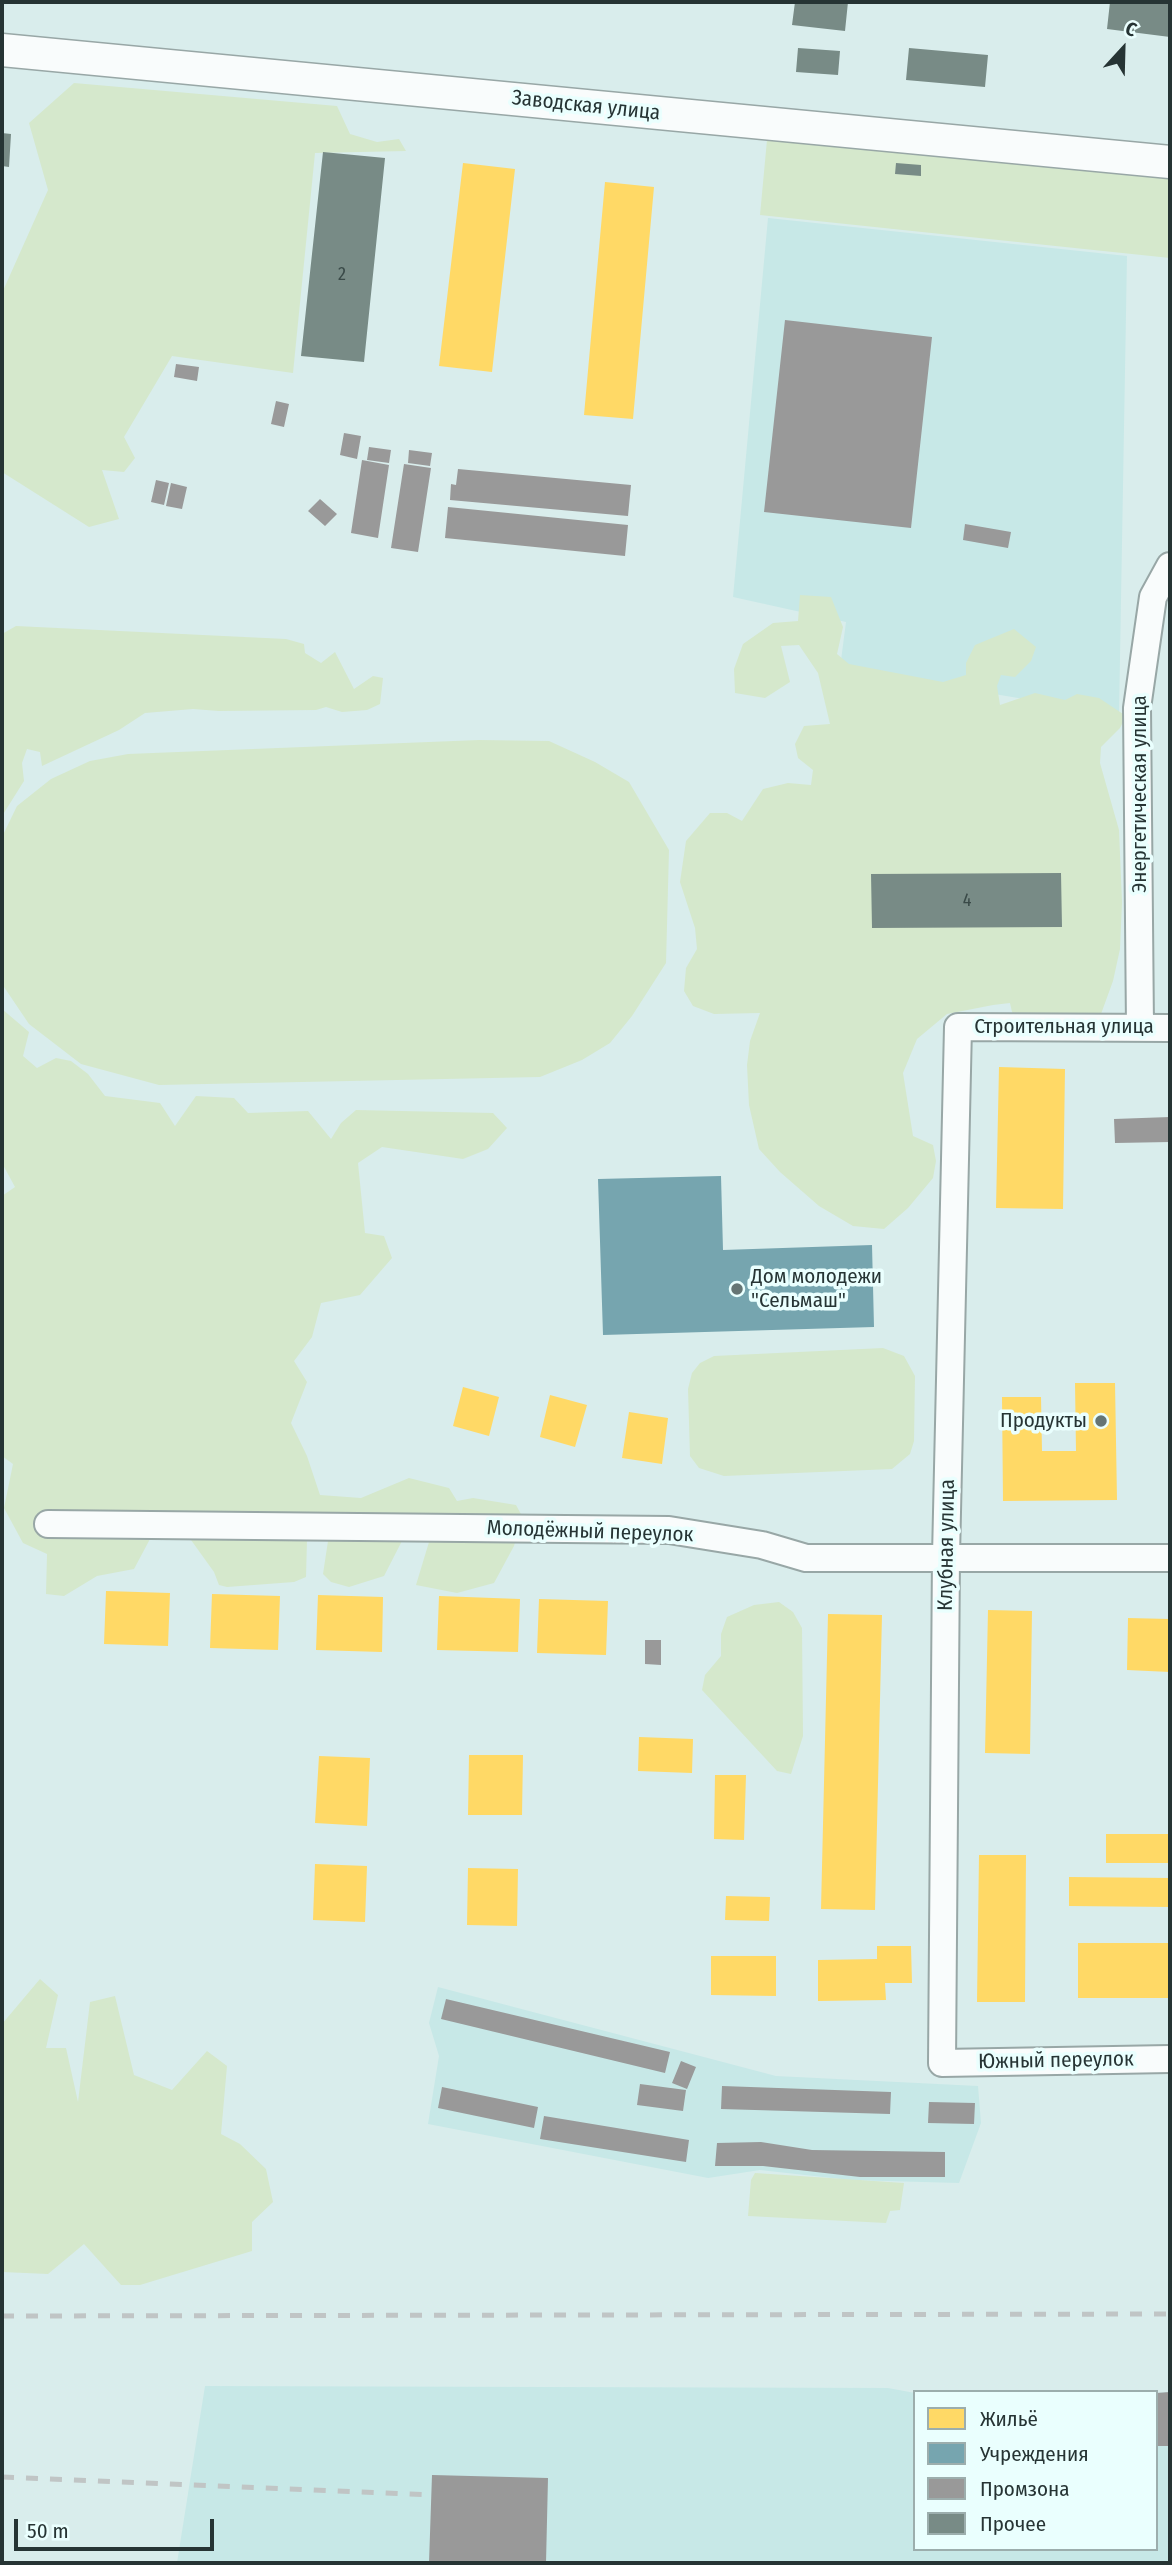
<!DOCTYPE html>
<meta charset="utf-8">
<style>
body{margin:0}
#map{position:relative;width:1172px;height:2565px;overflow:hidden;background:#d9edec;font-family:"Fira Sans Condensed",sans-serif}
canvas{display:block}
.frame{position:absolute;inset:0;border:4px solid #263434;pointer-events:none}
.legend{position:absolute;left:913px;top:2390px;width:245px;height:161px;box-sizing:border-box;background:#eafffe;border:2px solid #9caead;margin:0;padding:9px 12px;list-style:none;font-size:21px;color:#263434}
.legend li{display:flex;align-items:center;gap:14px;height:35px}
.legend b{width:35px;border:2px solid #9caead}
.north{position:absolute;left:1088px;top:14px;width:70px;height:70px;-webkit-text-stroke:5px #eafffe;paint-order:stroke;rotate:22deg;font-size:19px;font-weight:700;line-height:28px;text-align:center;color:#263434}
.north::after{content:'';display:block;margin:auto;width:24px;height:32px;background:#263434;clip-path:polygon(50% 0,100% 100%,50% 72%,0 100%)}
.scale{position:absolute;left:14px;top:2519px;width:200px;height:32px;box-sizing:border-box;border:4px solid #263434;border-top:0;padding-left:9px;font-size:21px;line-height:24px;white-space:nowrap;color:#263434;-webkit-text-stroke:5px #eafffe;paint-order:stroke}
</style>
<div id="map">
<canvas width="1172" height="2565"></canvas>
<div class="frame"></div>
<ul class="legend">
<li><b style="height:19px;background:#ffd966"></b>Жильё</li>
<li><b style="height:19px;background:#76a5af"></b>Учреждения</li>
<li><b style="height:19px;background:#999"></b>Промзона</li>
<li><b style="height:19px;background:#788b86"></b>Прочее</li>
</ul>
<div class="north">С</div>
<div class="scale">50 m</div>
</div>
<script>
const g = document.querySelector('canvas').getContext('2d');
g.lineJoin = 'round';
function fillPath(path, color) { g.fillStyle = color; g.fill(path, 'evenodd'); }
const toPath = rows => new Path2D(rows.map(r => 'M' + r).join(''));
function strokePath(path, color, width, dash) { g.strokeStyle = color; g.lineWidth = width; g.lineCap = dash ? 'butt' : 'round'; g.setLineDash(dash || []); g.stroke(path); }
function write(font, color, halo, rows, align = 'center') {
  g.font = font + ' "Fira Sans Condensed",sans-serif'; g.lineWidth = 7; g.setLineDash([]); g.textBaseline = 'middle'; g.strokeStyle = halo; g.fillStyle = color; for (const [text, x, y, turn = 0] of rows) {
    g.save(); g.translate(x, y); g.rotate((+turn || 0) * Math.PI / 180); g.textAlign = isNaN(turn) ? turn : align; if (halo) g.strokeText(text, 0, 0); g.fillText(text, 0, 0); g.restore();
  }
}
fillPath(toPath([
 [768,218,1127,256,1119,715,840,668,846,622,733,597],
 [438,1987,776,2076,978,2086,981,2123,959,2183,850,2180,760,2170,708,2178,428,2124,439,2056,429,2023],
 [205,2386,888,2388,915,2393,915,2549,1156,2549,1156,2393,1170,2392,1170,2563,177,2563]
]), '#c7e8e7');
fillPath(toPath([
 [74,83,337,106,350,134,377,142,399,139,406,151,315,153,293,373,172,356,124,437,135,458,124,472,102,470,119,519,89,527,2,472,2,293,48,190,29,123],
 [767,140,1170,179,1170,258,760,215],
 [800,595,831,597,843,627,837,654,849,664,943,682,966,675,966,663,975,645,1014,629,1036,647,1031,661,1015,677,1001,675,997,686,1000,705,1035,693,1065,700,1077,694,1099,698,1126,716,1120,728,1101,747,1100,763,1119,830,1122,902,1120,949,1113,981,1101,1014,1089,1031,1014,1021,1010,1003,993,1005,947,1014,917,1039,903,1073,913,1136,933,1145,936,1161,933,1178,908,1208,884,1229,853,1226,819,1206,780,1172,759,1149,749,1105,747,1065,750,1041,760,1013,714,1014,693,1006,684,991,686,968,697,949,695,928,680,882,686,841,710,813,727,813,742,821,763,789,788,783,811,785,813,770,798,758,795,744,804,726,830,724,818,673,799,645,781,646,790,682,765,698,735,693,734,669,743,644,773,623,798,621],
 [16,626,286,639,304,644,305,653,321,663,335,652,354,689,373,676,383,678,380,704,367,710,342,712,326,707,316,710,219,711,193,709,145,713,119,730,42,766,40,752,27,749,22,763,24,781,2,816,2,634],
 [479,740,549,741,595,762,629,782,669,850,666,963,632,1016,610,1043,582,1060,540,1077,159,1085,81,1064,29,1024,2,984,2,837,17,806,51,779,90,761,128,754],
 [2,1009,29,1032,23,1056,37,1068,56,1058,71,1061,88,1074,105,1096,160,1103,175,1126,196,1096,234,1098,248,1113,308,1111,331,1139,341,1123,356,1110,493,1113,507,1128,488,1149,463,1159,382,1147,358,1163,365,1233,384,1236,392,1258,360,1295,321,1303,312,1337,294,1361,307,1382,291,1423,307,1456,320,1495,361,1498,409,1478,449,1488,457,1501,473,1498,516,1505,522,1516,514,1546,494,1583,457,1593,416,1585,429,1542,403,1539,384,1576,349,1587,331,1582,323,1574,328,1541,307,1540,306,1577,294,1582,227,1587,219,1585,214,1572,191,1540,150,1539,134,1569,97,1576,64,1596,46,1594,47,1554,23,1543,4,1508,13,1464,2,1456,2,1196,15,1187,2,1163],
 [883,1348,904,1356,915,1376,914,1441,910,1454,892,1469,724,1476,699,1468,690,1456,688,1389,692,1373,700,1363,714,1356],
 [779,1602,793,1612,802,1628,803,1736,791,1774,777,1771,702,1690,705,1675,721,1656,721,1634,727,1617,754,1605],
 [40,1979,58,1995,46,2048,66,2048,78,2102,90,2002,115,1996,134,2075,172,2090,207,2051,227,2066,221,2134,240,2144,266,2169,273,2202,252,2222,252,2251,140,2285,121,2285,84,2244,48,2274,2,2272,2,2024],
 [755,2173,904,2183,900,2210,890,2211,886,2223,748,2216,751,2180]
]), '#d5e8cc');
fillPath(toPath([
 [463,163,515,169,492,372,439,366],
 [605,182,654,187,633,419,584,415],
 [999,1067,1065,1069,1063,1209,996,1208],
 [1075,1383,1115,1383,1117,1500,1003,1501,1002,1397,1041,1397,1042,1451,1076,1451],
 [463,1387,499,1397,489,1436,453,1426],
 [550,1395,587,1405,575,1447,540,1437],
 [629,1412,668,1418,662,1464,622,1458],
 [106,1591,170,1593,168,1646,104,1644],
 [212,1594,280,1596,278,1650,210,1648],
 [318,1595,383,1597,382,1652,316,1650],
 [439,1596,520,1599,518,1652,437,1650],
 [539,1599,608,1601,606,1655,537,1653],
 [988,1610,1032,1611,1030,1754,985,1753],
 [828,1614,882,1615,875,1910,821,1909],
 [1128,1618,1170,1619,1170,1672,1127,1670],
 [639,1737,693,1739,692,1773,638,1771],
 [469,1755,523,1755,522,1815,468,1815],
 [319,1756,370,1758,367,1826,315,1823],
 [715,1775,746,1775,744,1840,714,1839],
 [1106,1834,1170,1834,1170,1863,1106,1863],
 [979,1855,1026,1855,1025,2002,977,2002],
 [315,1864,367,1866,365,1922,313,1920],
 [468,1868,518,1869,517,1926,467,1925],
 [1069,1877,1170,1878,1170,1907,1069,1906],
 [726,1896,770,1897,769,1921,725,1920],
 [1078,1943,1170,1943,1170,1998,1078,1998],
 [877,1946,911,1946,912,1983,885,1983,886,2000,818,2001,818,1960,877,1959],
 [711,1956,776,1956,776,1996,711,1995]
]), '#ffd966');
fillPath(toPath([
 [721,1176,723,1250,872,1245,874,1327,603,1335,598,1179]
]), '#76a5af');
fillPath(toPath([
 [785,320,932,337,911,528,764,512],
 [176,364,199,367,197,381,174,377],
 [276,401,289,404,284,427,271,424],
 [344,433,361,436,357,459,340,455],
 [369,447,391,450,389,463,367,460],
 [409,450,432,453,430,466,408,463],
 [362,460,389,465,378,538,351,533],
 [404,464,431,468,418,552,391,548],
 [458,469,631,485,628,516,450,500,451,484,456,485],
 [156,480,169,483,164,505,151,502],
 [171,483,187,487,182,509,166,506],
 [320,499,337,514,325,526,308,511],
 [448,507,628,525,625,556,445,538],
 [965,524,1011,532,1008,548,963,540],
 [1170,1117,1170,1142,1115,1143,1114,1119],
 [645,1640,661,1640,661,1665,645,1664],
 [446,1999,670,2052,665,2073,441,2019],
 [681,2061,696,2067,687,2089,672,2083],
 [640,2084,686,2090,683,2111,637,2105],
 [722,2086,891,2092,890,2114,721,2109],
 [442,2087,538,2107,534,2128,438,2108],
 [929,2102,975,2103,974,2124,928,2123],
 [544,2116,689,2140,686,2162,540,2139],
 [761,2142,812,2150,945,2152,945,2177,860,2177,763,2166,715,2166,717,2143],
 [1170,2392,1170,2446,1156,2446,1156,2393],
 [432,2475,548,2478,546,2563,429,2563]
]), '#999');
fillPath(toPath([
 [795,2,848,2,845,31,792,25],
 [1110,2,1170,2,1170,37,1107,29],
 [798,48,840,51,838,75,796,72],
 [909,48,988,55,985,87,906,80],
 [2,133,11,134,9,167,2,166],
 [323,152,385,158,364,362,301,356],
 [896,163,921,165,921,176,895,174],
 [1061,873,1062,927,872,928,871,874]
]), '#788b86');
const minor = toPath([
 [1140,1027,1137,708,1153,597,1170,566],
 [1170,1028,958,1027,946,1556,942,2063,1170,2059],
 [48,1524,669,1530,762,1545,806,1558,1170,1558]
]);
const tertiary = toPath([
 [2,50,1170,162]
]);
strokePath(minor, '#98a7a6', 30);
strokePath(tertiary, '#98a7a6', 35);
strokePath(minor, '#f9fcfc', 26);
strokePath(tertiary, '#f9fcfc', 32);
strokePath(toPath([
 [2,2316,1170,2314],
 [2,2477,431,2495]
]), '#c0c5c5', 5, [12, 12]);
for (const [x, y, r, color] of [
 [737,1289,7,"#657574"],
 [1101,1421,7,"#657574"]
]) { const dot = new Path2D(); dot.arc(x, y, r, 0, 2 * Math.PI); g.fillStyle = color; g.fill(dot); strokePath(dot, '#eafffe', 2.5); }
write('18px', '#3a4a48', null, [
 ["2",342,275],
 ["4",967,901]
]);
write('21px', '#263434', '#eafffe', [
 ["Заводская улица",586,106,6],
 ["Энергетическая улица",1140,794,-90],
 ["Строительная улица",1064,1027],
 ["Молодёжный переулок",590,1532,2],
 ["Клубная улица",947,1545,-89],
 ["Южный переулок",1056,2061,-1]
]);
write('21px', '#263434', '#eafffe', [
 ["Дом молодежи",751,1277],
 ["\"Сельмаш\"",751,1301],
 ["Продукты",1087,1421,"right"]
], 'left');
</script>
